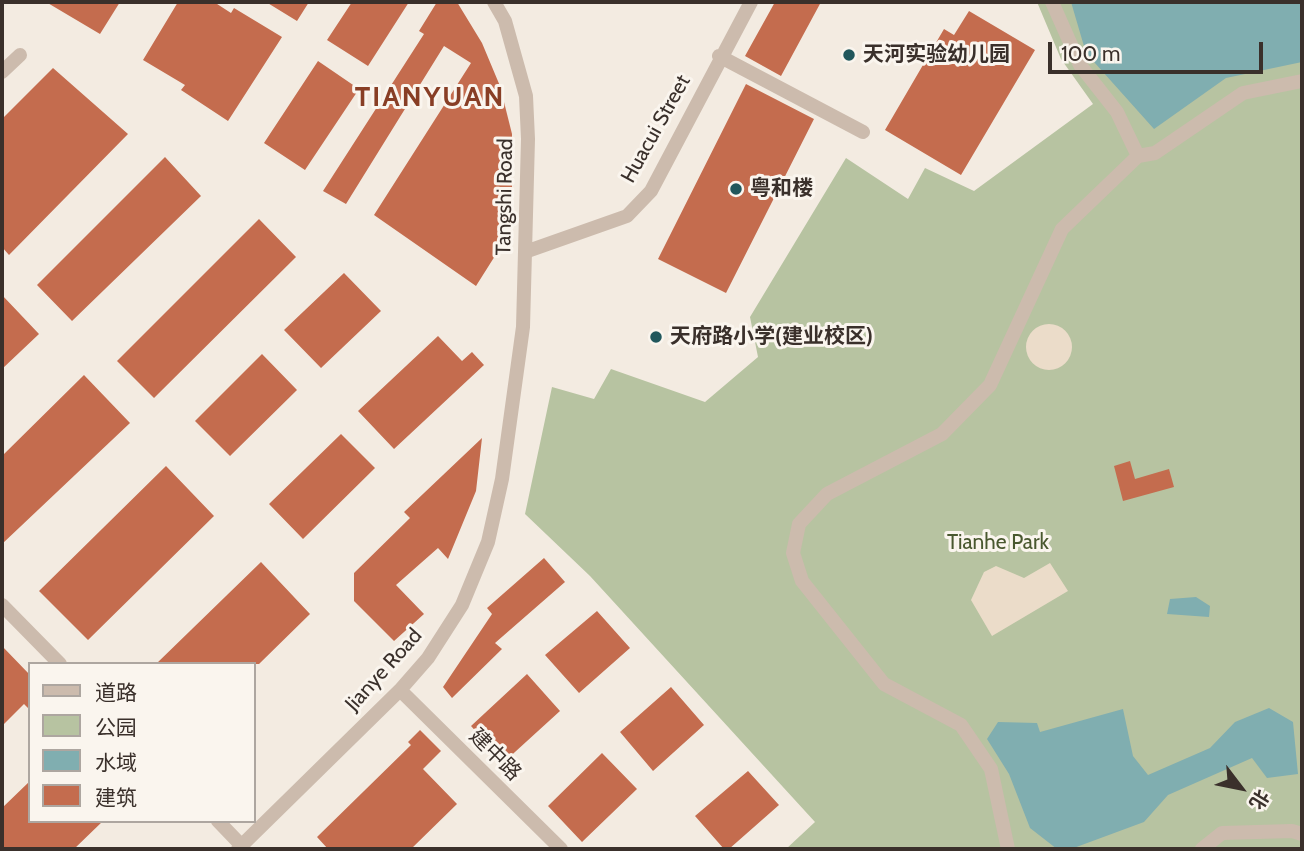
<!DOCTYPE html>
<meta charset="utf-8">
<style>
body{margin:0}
#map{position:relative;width:1304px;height:851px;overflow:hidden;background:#f3ebe1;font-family:Cabin,"Noto Sans SC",sans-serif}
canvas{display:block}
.frame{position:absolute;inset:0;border:4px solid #3a302b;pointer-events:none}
.legend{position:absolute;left:28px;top:662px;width:228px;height:161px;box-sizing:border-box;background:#faf5ee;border:2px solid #ada6a0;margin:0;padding:9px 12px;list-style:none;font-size:21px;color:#3a302b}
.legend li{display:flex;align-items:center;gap:14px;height:35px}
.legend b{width:35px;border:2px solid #ada6a0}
.north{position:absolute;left:1206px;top:753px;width:70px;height:70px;-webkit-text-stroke:5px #faf5ee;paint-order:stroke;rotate:122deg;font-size:19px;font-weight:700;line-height:28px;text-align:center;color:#3a302b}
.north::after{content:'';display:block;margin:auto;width:24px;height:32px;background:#3a302b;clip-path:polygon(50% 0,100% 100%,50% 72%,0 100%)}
.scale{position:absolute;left:1048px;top:42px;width:215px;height:32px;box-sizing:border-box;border:4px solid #3a302b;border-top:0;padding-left:9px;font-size:21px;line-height:24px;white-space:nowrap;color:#3a302b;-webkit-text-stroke:5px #faf5ee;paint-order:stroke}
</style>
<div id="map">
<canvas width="1304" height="851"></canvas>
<div class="frame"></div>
<ul class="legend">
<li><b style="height:9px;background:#ccbbad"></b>道路</li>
<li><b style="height:19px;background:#b7c3a1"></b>公园</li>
<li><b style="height:19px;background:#80aeb0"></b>水域</li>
<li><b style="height:19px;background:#c46c4e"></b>建筑</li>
</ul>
<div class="north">北</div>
<div class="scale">100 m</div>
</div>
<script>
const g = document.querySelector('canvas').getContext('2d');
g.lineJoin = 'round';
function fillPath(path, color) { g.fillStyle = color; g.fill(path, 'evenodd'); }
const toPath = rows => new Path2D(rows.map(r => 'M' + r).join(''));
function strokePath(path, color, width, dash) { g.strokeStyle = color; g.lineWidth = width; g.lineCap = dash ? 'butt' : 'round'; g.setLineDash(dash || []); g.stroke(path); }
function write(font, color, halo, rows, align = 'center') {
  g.font = font + ' Cabin,"Noto Sans SC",sans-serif'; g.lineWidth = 6; g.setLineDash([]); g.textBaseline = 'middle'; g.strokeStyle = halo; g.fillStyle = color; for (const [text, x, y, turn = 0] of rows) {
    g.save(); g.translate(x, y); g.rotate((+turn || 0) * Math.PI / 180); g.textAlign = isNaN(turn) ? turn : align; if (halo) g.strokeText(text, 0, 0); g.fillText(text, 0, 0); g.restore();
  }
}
fillPath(toPath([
 [1037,2,1302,2,1302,849,786,849,815,822,590,576,525,514,552,387,594,399,611,369,705,402,758,357,750,317,846,158,908,199,925,168,974,191,1093,104,1061,59]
]), '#b7c3a1');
fillPath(toPath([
 '1026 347a23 23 0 1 1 46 0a23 23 0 1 1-46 0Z',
 [1050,563,1068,591,992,636,971,600,984,572,996,566,1024,578]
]), '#ebdcc9');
fillPath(toPath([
 [1071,2,1302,2,1302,62,1226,78,1154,129,1086,53],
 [1196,597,1210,606,1209,617,1167,614,1170,599],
 [1269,708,1293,722,1298,774,1267,778,1252,758,1168,795,1144,822,1071,849,1057,849,1030,828,1009,774,987,739,998,722,1037,723,1040,732,1123,709,1133,756,1148,775,1210,748,1235,722]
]), '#80aeb0');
fillPath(toPath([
 [46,2,120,2,100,34],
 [178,2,214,2,231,13,234,8,282,37,228,121,181,90,185,85,143,60],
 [266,2,309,2,297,21],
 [352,2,409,2,368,66,327,40],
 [437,2,457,2,482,43,500,86,512,134,512,229,476,286,374,215,471,63,444,46,346,204,323,191,424,34,419,31],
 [775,2,821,2,781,76,745,56],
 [969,11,1035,50,961,175,885,130,944,29,954,35],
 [318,61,359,89,305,170,264,143],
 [53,68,128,134,9,255,2,247,2,119],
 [746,84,814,119,726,293,658,259],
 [165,157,201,196,72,321,37,285],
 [259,219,296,257,154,398,117,361],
 [344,273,381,311,321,368,284,330],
 [2,295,39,334,2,369],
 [438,336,462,361,472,352,484,365,394,449,358,411],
 [262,354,297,390,230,456,195,421],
 [84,375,130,423,2,544,2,456],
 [341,434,375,468,303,539,269,504],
 [482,438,476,491,448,559,438,548,396,585,424,614,394,641,354,601,354,573,410,518,404,512],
 [1130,461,1135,479,1169,469,1174,487,1123,501,1114,466],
 [166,466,214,516,88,640,39,591],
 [544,558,565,582,495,643,502,649,452,698,443,687,492,614,487,608],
 [261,562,310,614,259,664,156,664],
 [597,611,630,648,579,693,545,655],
 [2,646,30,675,30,710,24,704,2,726],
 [527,674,560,711,504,762,471,726],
 [671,687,704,725,653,771,620,732],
 [420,730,441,751,423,769,457,804,411,849,328,849,317,837,411,745,408,742],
 [602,753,637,789,582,842,548,806],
 [748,771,779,805,729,849,724,849,695,816],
 [30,781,30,821,103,821,74,849,2,849,2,808]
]), '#c46c4e');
strokePath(toPath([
 [1052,2,1080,65,1117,112,1138,156],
 [719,56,863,132],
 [2,72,20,55],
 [525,252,627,216,651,191,751,2],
 [2,605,60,664],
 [400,690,561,849],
 [218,821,242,846],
 [238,849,400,690,428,658,462,605,488,542,502,479,523,327,528,139,526,96,505,21,494,2],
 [1008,849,991,769,961,725,884,684,802,581,793,553,799,524,827,494,942,434,990,385,1062,229,1138,156,1155,153,1243,93,1302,81],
 [1202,849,1222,833,1292,831,1302,834]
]), '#ccbbad', 14);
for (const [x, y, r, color] of [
 [849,55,7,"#21575c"],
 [736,189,7,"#21575c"],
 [656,337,7,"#21575c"]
]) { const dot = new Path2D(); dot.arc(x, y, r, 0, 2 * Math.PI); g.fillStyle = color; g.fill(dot); strokePath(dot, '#faf5ee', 2.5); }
write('bold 21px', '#3a302b', '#faf5ee', [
 ["天河实验幼儿园",863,55],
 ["粤和楼",750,189],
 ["天府路小学(建业校区)",670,337]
], 'left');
write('21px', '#3a302b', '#faf5ee', [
 ["Huacui Street",656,129,-61],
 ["Tangshi Road",505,197,-89],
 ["Jianye Road",384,670,-48],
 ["建中路",495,755,45]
]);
write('21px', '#49582f', '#faf5ee', [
 ["Tianhe Park",998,543]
]);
g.letterSpacing = '2px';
write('bold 28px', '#883e25', '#faf5ee', [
 ["TIANYUAN",430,98]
]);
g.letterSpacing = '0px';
</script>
